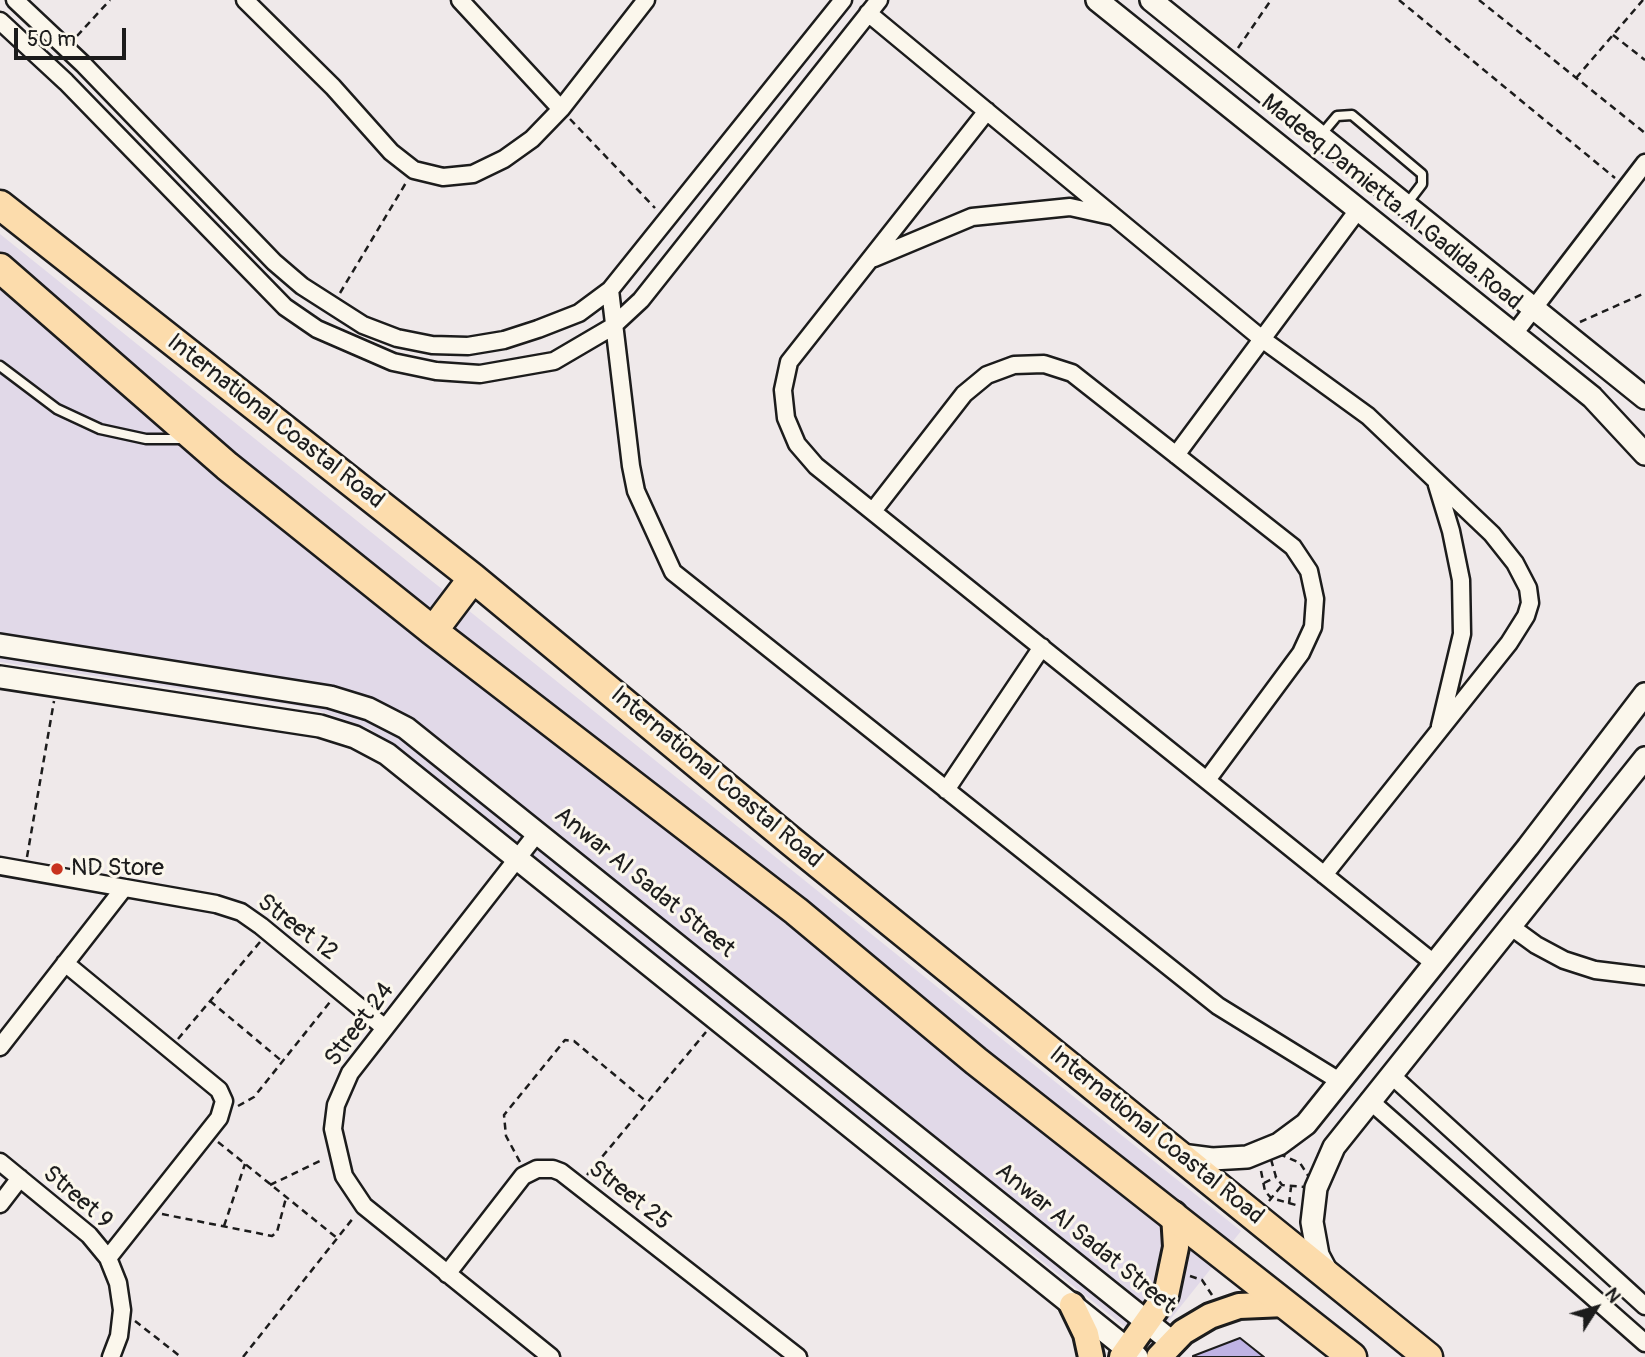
<!DOCTYPE html>
<style>
body{margin:0}
#map{position:relative;width:1645px;height:1357px;overflow:hidden;background:#efe9ea;font-family:Pangolin,sans-serif}
canvas{display:block}
.north{position:absolute;left:1561px;top:1273px;width:70px;height:70px;-webkit-text-stroke:5px #fbf7ec;paint-order:stroke;rotate:53deg;font-size:19px;font-weight:700;line-height:28px;text-align:center;color:#1c1c1c}
.north::after{content:'';display:block;margin:auto;width:24px;height:32px;background:#1c1c1c;clip-path:polygon(50% 0,100% 100%,50% 72%,0 100%)}
.scale{position:absolute;left:14px;top:28px;width:112px;height:32px;box-sizing:border-box;border:4px solid #1c1c1c;border-top:0;padding-left:9px;font-size:21px;line-height:24px;white-space:nowrap;color:#1c1c1c;-webkit-text-stroke:5px #fbf7ec;paint-order:stroke}
</style>
<div id="map">
<canvas width="1645" height="1357"></canvas>
<div class="north">N</div>
<div class="scale">50 m</div>
</div>
<script>
const g = document.querySelector('canvas').getContext('2d');
g.lineJoin = 'round';
function fillPath(path, color) { g.fillStyle = color; g.fill(path, 'evenodd'); }
const toPath = rows => new Path2D(rows.map(r => 'M' + r).join(''));
function strokePath(path, color, width, dash) { g.strokeStyle = color; g.lineWidth = width; g.lineCap = dash ? 'butt' : 'round'; g.setLineDash(dash || []); g.stroke(path); }
function write(font, color, halo, rows, align = 'center') {
  g.font = font + ' Pangolin,sans-serif'; g.lineWidth = 6; g.setLineDash([]); g.textBaseline = 'middle'; g.strokeStyle = halo; g.fillStyle = color; for (const [text, x, y, turn = 0] of rows) {
    g.save(); g.translate(x, y); g.rotate((+turn || 0) * Math.PI / 180); g.textAlign = isNaN(turn) ? turn : align; if (halo) g.strokeText(text, 0, 0); g.fillText(text, 0, 0); g.restore();
  }
}
fillPath(toPath([
 [0,234,1241,1231,1149,1346,369,728,311,708,0,662]
]), '#e1d9e8');
const building = toPath([
 [1240,1338,1264,1357,1193,1357,1193,1356,1240,1338]
]);
fillPath(building, '#bfb3e4');
strokePath(building, '#1c1c1c', 2);
const lane = toPath([
 [1321,135,1337,116,1352,115,1422,174,1422,184,1406,205],
 [0,366,57,409,100,429,146,439,183,439]
]);
const street = toPath([
 [15,0,83,64,274,262,302,286,363,325,397,338,432,345,468,346,504,340,538,329,579,313,610,290,843,0],
 [245,0,333,87,391,152,414,170,443,177,473,174,504,159,532,139,561,109,646,0],
 [460,0,561,109],
 [868,13,1262,339,1368,416,1492,534,1515,563,1528,588,1530,603,1526,616,1509,643,1324,875],
 [0,21,66,82,285,307,317,329,393,362,436,371,480,374,554,361,612,327,641,300,879,0],
 [987,111,789,362,783,390,786,418,797,444,816,466,1435,964],
 [874,258,972,217,1070,207,1111,216],
 [610,290,631,466,636,491,673,572,1218,1006,1341,1082],
 [1514,334,1645,163],
 [1176,455,1358,210],
 [1437,485,1451,531,1461,580,1462,634,1440,726],
 [873,511,964,394,987,375,1014,365,1044,364,1072,373,1293,547,1309,571,1315,599,1313,627,1301,653,1207,780],
 [946,790,1042,647],
 [538,832,350,1073,336,1105,333,1129,344,1176,364,1206,551,1357],
 [0,866,216,904,241,912,261,926,385,1028],
 [1510,926,1536,945,1564,960,1595,970,1645,976],
 [65,963,219,1090,224,1101,219,1118,108,1258],
 [0,1047,124,888],
 [1390,1074,1645,1306],
 [1369,1100,1645,1343],
 [0,1162,89,1235,108,1258,118,1283,122,1310,119,1336,111,1357],
 [0,1204,20,1178],
 [447,1274,523,1176,537,1169,553,1169,561,1172,798,1357]
]);
const secondary = toPath([
 [1097,0,1592,397,1645,454],
 [1151,0,1645,398],
 [0,645,330,697,369,709,406,728,1172,1342],
 [0,677,320,726,355,737,387,754,1137,1357],
 [1181,1155,1212,1159,1247,1157,1279,1144,1306,1124,1528,847,1645,694],
 [1327,1272,1318,1255,1312,1222,1316,1188,1334,1147,1645,758]
]);
const primary = toPath([
 [1072,1305,1086,1334,1091,1357],
 [1122,1357,1166,1295,1176,1247,1174,1214],
 [1159,1357,1183,1332,1210,1316,1239,1306,1285,1304]
]);
const highway = toPath([
 [0,205,473,578,792,842,1428,1357],
 [0,268,227,466,433,631,796,911,976,1061,1352,1357],
 [433,631,473,578]
]);
strokePath(lane, '#1c1c1c', 13);
strokePath(street, '#1c1c1c', 21);
strokePath(secondary, '#1c1c1c', 26);
strokePath(primary, '#1c1c1c', 30);
strokePath(highway, '#1c1c1c', 33);
strokePath(toPath([
 [1399,0,1615,178],
 [1479,0,1645,133],
 [1613,35,1645,60],
 [77,36,110,0],
 [1238,48,1271,0],
 [1576,78,1643,0],
 [570,119,655,208],
 [340,293,407,181],
 [1580,322,1645,293],
 [27,857,54,701],
 [210,1001,283,1062],
 [178,1039,260,942],
 [238,1106,254,1097,330,1002],
 [218,1142,337,1238],
 [1268,1149,1300,1163,1316,1188,1282,1185,1276,1177,1268,1149],
 [520,1162,506,1136,504,1115,565,1040,574,1041,647,1102],
 [1261,1171,1265,1191,1271,1198,1296,1205],
 [587,1175,706,1032],
 [1264,1183,1276,1177],
 [270,1185,324,1159],
 [1269,1201,1282,1185],
 [1289,1204,1291,1187],
 [162,1214,272,1236,277,1232,286,1198],
 [224,1226,245,1164],
 [1190,1276,1202,1280,1212,1295],
 [135,1321,181,1357],
 [243,1357,354,1217]
]), '#1c1c1c', 2.5, [7, 5]);
strokePath(lane, '#fbf7ec', 8);
strokePath(street, '#fbf7ec', 16);
strokePath(secondary, '#fbf7ec', 21);
strokePath(primary, '#fcdcac', 24);
strokePath(highway, '#fcdcac', 28);
for (const [x, y, r, color] of [
 [57,869,7,"#c8321e"]
]) { const dot = new Path2D(); dot.arc(x, y, r, 0, 2 * Math.PI); g.fillStyle = color; g.fill(dot); strokePath(dot, '#fbf7ec', 2.5); }
write('24px', '#1c1c1c', '#fbf7ec', [
 ["Madeeq Damietta Al Gadida Road",1391,203,39],
 ["International Coastal Road",275,422,38],
 ["International Coastal Road",716,778,40],
 ["Anwar Al Sadat Street",644,883,39],
 ["Street 12",297,928,37],
 ["Street 24",360,1025,-53],
 ["International Coastal Road",1156,1136,39],
 ["Street 25",629,1196,38],
 ["Street 9",77,1198,41],
 ["Anwar Al Sadat Street",1085,1239,39]
]);
write('24px', '#1c1c1c', '#fbf7ec', [
 ["ND Store",71,869]
], 'left');
</script>
